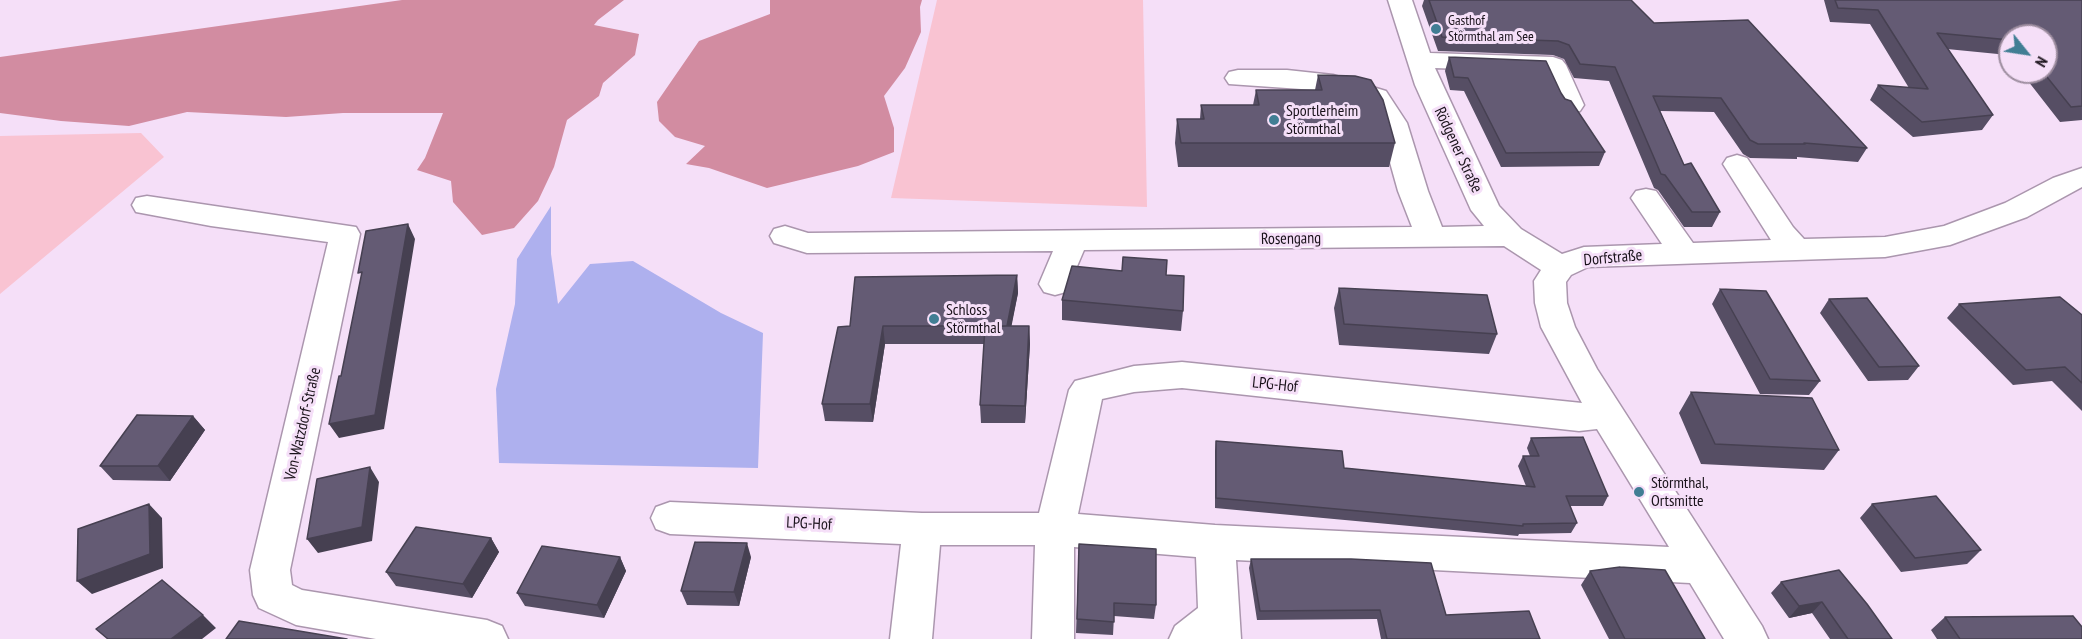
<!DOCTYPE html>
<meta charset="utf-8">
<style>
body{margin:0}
#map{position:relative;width:2082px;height:639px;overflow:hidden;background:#f5dff8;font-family:"PT Sans Narrow",sans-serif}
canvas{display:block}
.north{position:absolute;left:1998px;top:24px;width:60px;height:60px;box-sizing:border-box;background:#f5dff8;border:2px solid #9d8d9f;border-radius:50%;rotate:120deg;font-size:16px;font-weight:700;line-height:24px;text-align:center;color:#19121a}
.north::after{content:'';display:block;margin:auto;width:21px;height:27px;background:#417e94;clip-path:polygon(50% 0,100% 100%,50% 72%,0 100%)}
</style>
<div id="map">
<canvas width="2082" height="639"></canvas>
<div class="north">N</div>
</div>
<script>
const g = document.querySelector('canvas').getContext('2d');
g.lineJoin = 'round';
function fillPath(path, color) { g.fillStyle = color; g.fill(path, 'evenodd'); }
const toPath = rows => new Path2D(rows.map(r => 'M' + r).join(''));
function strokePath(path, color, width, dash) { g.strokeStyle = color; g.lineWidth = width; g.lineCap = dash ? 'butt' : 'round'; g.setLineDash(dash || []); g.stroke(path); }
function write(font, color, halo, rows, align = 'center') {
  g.font = font + ' "PT Sans Narrow",sans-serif'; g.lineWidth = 6; g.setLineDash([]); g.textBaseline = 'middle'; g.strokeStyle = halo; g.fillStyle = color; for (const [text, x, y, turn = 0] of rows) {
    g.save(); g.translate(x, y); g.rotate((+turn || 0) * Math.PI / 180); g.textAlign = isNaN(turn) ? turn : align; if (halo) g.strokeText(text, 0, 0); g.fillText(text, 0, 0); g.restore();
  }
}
fillPath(toPath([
 [937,0,1143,0,1147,207,891,198],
 [141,133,164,157,0,294,0,136]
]), '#f9c3d2');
fillPath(toPath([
 [402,0,624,0,598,20,594,25,639,34,635,55,603,83,599,96,567,120,554,167,538,201,514,228,482,235,453,202,451,181,417,170,425,158,443,113,343,113,286,117,187,112,129,126,61,121,0,113,0,57],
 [770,0,922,0,920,7,921,32,905,68,884,96,894,128,894,152,858,166,767,188,709,168,686,164,705,146,675,137,659,121,657,102,699,41,770,14]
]), '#d28ca1');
fillPath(toPath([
 [551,206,551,254,558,304,590,264,633,261,721,313,763,333,758,468,499,463,496,389,515,304,517,259]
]), '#aeb0ee');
const minor = toPath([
 [1388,0,1412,0,1430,53,1553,57,1562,60,1566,65,1584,105,1580,111,1571,113,1562,111,1558,105,1543,72,1435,68,1499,206,1521,229,1562,254,1584,247,1662,244,1631,198,1636,191,1646,189,1656,191,1693,243,1771,240,1723,164,1727,158,1737,155,1747,158,1793,227,1804,239,1885,237,1944,226,2005,203,2053,178,2082,168,2082,187,2027,217,1950,245,1885,257,1588,267,1571,275,1566,282,1567,303,1575,327,1597,369,1762,626,1768,639,1724,639,1690,583,1236,560,1241,639,1169,639,1175,626,1198,608,1196,557,1074,547,1074,639,1032,639,1035,545,940,545,932,639,890,639,901,544,670,534,656,529,651,518,656,507,670,502,922,513,1039,513,1069,390,1075,381,1134,366,1182,362,1582,403,1541,327,1535,303,1534,281,1541,270,1504,246,1084,250,1066,292,1055,295,1044,292,1039,284,1053,251,807,253,774,243,770,236,774,229,785,226,808,233,1412,227,1398,191,1379,123,1367,102,1330,91,1229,84,1225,78,1229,72,1238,70,1287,70,1333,75,1386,91,1407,123,1428,191,1442,227,1484,226,1471,210,1415,85,1388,0],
 [1182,388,1579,431,1597,429,1669,547,1215,525,1078,514,1102,399,1134,392,1182,388],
 [147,196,356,227,360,234,290,570,292,585,302,590,487,620,502,626,508,639,376,639,296,625,259,608,253,595,250,570,328,242,211,226,136,212,132,205,136,198,147,196]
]);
strokePath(minor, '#ab96ae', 3);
fillPath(minor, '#fff');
fillPath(toPath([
 [1424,0,1631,0,1654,23,1867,148,1858,162,1797,157,1797,159,1750,158,1743,154,1714,112,1660,111,1684,165,1720,212,1712,227,1684,227,1658,190,1654,188,1609,81,1574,78,1564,59,1553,55,1438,51,1422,6],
 [1824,0,2082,0,2082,120,2060,122,2021,72,2046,72,2046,36,2010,36,2010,57,2008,55,1947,49,1993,115,1982,130,1913,137,1870,100,1878,85,1909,88,1870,24,1830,22],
 [1449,57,1561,93,1605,152,1599,166,1501,167,1464,91,1450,90,1445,71],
 [1318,75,1395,143,1389,167,1178,167,1175,143,1177,119,1200,119,1201,105,1253,105,1256,90,1315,90],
 [1017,275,1018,293,1011,326,1029,326,1030,344,1025,423,981,423,980,405,984,344,885,344,873,422,825,421,822,404,850,326],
 [1166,275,1183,311,1181,331,1062,320,1062,300],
 [1339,288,1497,334,1489,354,1339,345,1334,308],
 [1720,289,1820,381,1809,395,1760,394,1712,304],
 [1829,299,1919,366,1908,380,1868,381,1820,313],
 [1959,304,2082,315,2082,411,2052,381,2013,385,1947,318],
 [1691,392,1839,450,1824,470,1701,464,1679,413],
 [193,416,205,430,170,481,113,480,100,466],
 [1531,438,1608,496,1603,506,1570,506,1577,523,1571,533,1519,534,1518,536,1215,508,1215,451,1216,441,1344,468,1526,486,1518,466,1523,456,1530,456,1527,448],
 [1872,504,1981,550,1967,564,1901,572,1860,518],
 [491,538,499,552,472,598,396,586,386,572],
 [1079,544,1156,605,1154,619,1114,616,1113,635,1076,633],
 [620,557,626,571,604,618,525,606,517,593],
 [751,557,739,606,687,605,681,591],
 [1251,559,1446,615,1540,639,1381,639,1377,619,1257,620,1249,568],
 [1839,570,1892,639,1830,639,1812,613,1789,618,1771,593,1781,582],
 [1590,571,1705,639,1609,639,1581,585],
 [1945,617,2082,639,1937,639,1931,630]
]), '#564e64');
fillPath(toPath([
 [408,224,415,239,384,429,339,438,329,424],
 [1017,275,1018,293,1008,344,1007,326],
 [883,326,885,344,873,422,870,404],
 [1029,326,1030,344,1025,423,1025,406],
 [193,416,205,430,170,481,158,466],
 [370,467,379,482,372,541,318,553,307,539],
 [149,504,162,518,163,568,92,594,77,581],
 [491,538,499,552,472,598,463,584],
 [747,543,751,557,739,606,734,592],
 [620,557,626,571,604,618,597,605],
 [1822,602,1812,613,1789,618,1799,606],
 [203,615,216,628,202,639,171,639]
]), '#464051');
const building = toPath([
 [1429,0,1631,0,1654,23,1748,20,1867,148,1804,143,1805,144,1758,144,1750,140,1721,98,1653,96,1684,165,1691,163,1720,212,1692,212,1665,175,1661,174,1615,67,1580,64,1569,45,1558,41,1442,37,1429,0],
 [1835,0,2082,0,2082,106,2071,107,2043,72,2046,72,2046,36,2010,36,2010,40,1937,33,1993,115,1922,122,1878,85,1928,89,1878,10,1838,8,1835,0],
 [1449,57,1546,61,1561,93,1565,99,1571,101,1605,152,1506,153,1468,78,1454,77,1449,57],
 [1318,75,1355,76,1371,80,1383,100,1395,143,1181,143,1177,119,1204,119,1201,105,1259,105,1256,90,1322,90,1318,75],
 [408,224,375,415,329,424,339,376,341,376,362,272,358,273,366,231,408,224],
 [1123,257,1167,260,1166,275,1184,276,1183,311,1062,300,1072,266,1122,271,1123,257],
 [1017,275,1007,326,1029,326,1025,406,980,405,985,327,1006,326,883,326,870,404,822,404,838,327,850,326,855,277,1017,275],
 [1339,288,1487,295,1497,334,1344,324,1339,288],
 [1720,289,1766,291,1820,381,1770,379,1720,289],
 [2060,297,2082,315,2082,383,2065,367,2026,370,1959,304,2060,297],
 [1867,298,1919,366,1879,367,1829,299,1867,298],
 [1691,392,1812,398,1839,450,1715,444,1691,392],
 [137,415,193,416,158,466,100,466,137,415],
 [1583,437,1608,496,1566,496,1577,523,1523,524,1523,526,1216,498,1216,441,1342,451,1344,468,1535,487,1523,456,1539,456,1531,438,1583,437],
 [370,467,362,527,307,539,317,479,370,467],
 [1936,496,1981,550,1915,558,1872,504,1936,496],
 [149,504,150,554,77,581,78,529,149,504],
 [416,527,491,538,463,584,386,572,416,527],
 [695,542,747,543,734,592,681,591,695,542],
 [1079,544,1156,549,1156,605,1114,603,1114,622,1077,619,1079,544],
 [542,546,620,557,597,605,517,593,542,546],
 [1251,559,1351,559,1431,563,1446,615,1529,611,1540,639,1387,639,1380,610,1260,611,1251,559],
 [1620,567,1665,570,1705,639,1625,639,1590,571,1620,567],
 [1839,570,1867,604,1892,639,1848,639,1822,602,1799,606,1781,582,1839,570],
 [162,580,203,615,171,639,108,639,96,629,162,580],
 [2073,616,2082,627,2082,639,1960,639,1945,617,2073,616],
 [239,621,347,639,226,639,239,621]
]);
fillPath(building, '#645b74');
strokePath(building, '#464051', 1.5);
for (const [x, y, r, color] of [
 [1436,29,6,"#417e94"],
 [1274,120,6,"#417e94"],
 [934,319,6,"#417e94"],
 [1639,492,6,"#417e94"]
]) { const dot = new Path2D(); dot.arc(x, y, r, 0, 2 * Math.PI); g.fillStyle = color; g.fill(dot); strokePath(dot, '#f5dff8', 2); }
write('14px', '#19121a', '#f5dff8', [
 ["Gasthof",1448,21],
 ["Störmthal am See",1448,37]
], 'left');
write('16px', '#19121a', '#f5dff8', [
 ["Sportlerheim",1286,111],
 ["Störmthal",1286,129],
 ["Schloss",946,310],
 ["Störmthal",946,328],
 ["Störmthal,",1651,483],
 ["Ortsmitte",1651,501]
], 'left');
write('16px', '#19121a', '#f5dff8', [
 ["Rödgener Straße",1458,150,65],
 ["Rosengang",1291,239,-1],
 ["Dorfstraße",1613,258,-5],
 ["LPG-Hof",1275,385,6],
 ["Von-Watzdorf-Straße",303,424,-77],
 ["LPG-Hof",809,524,3]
]);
</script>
